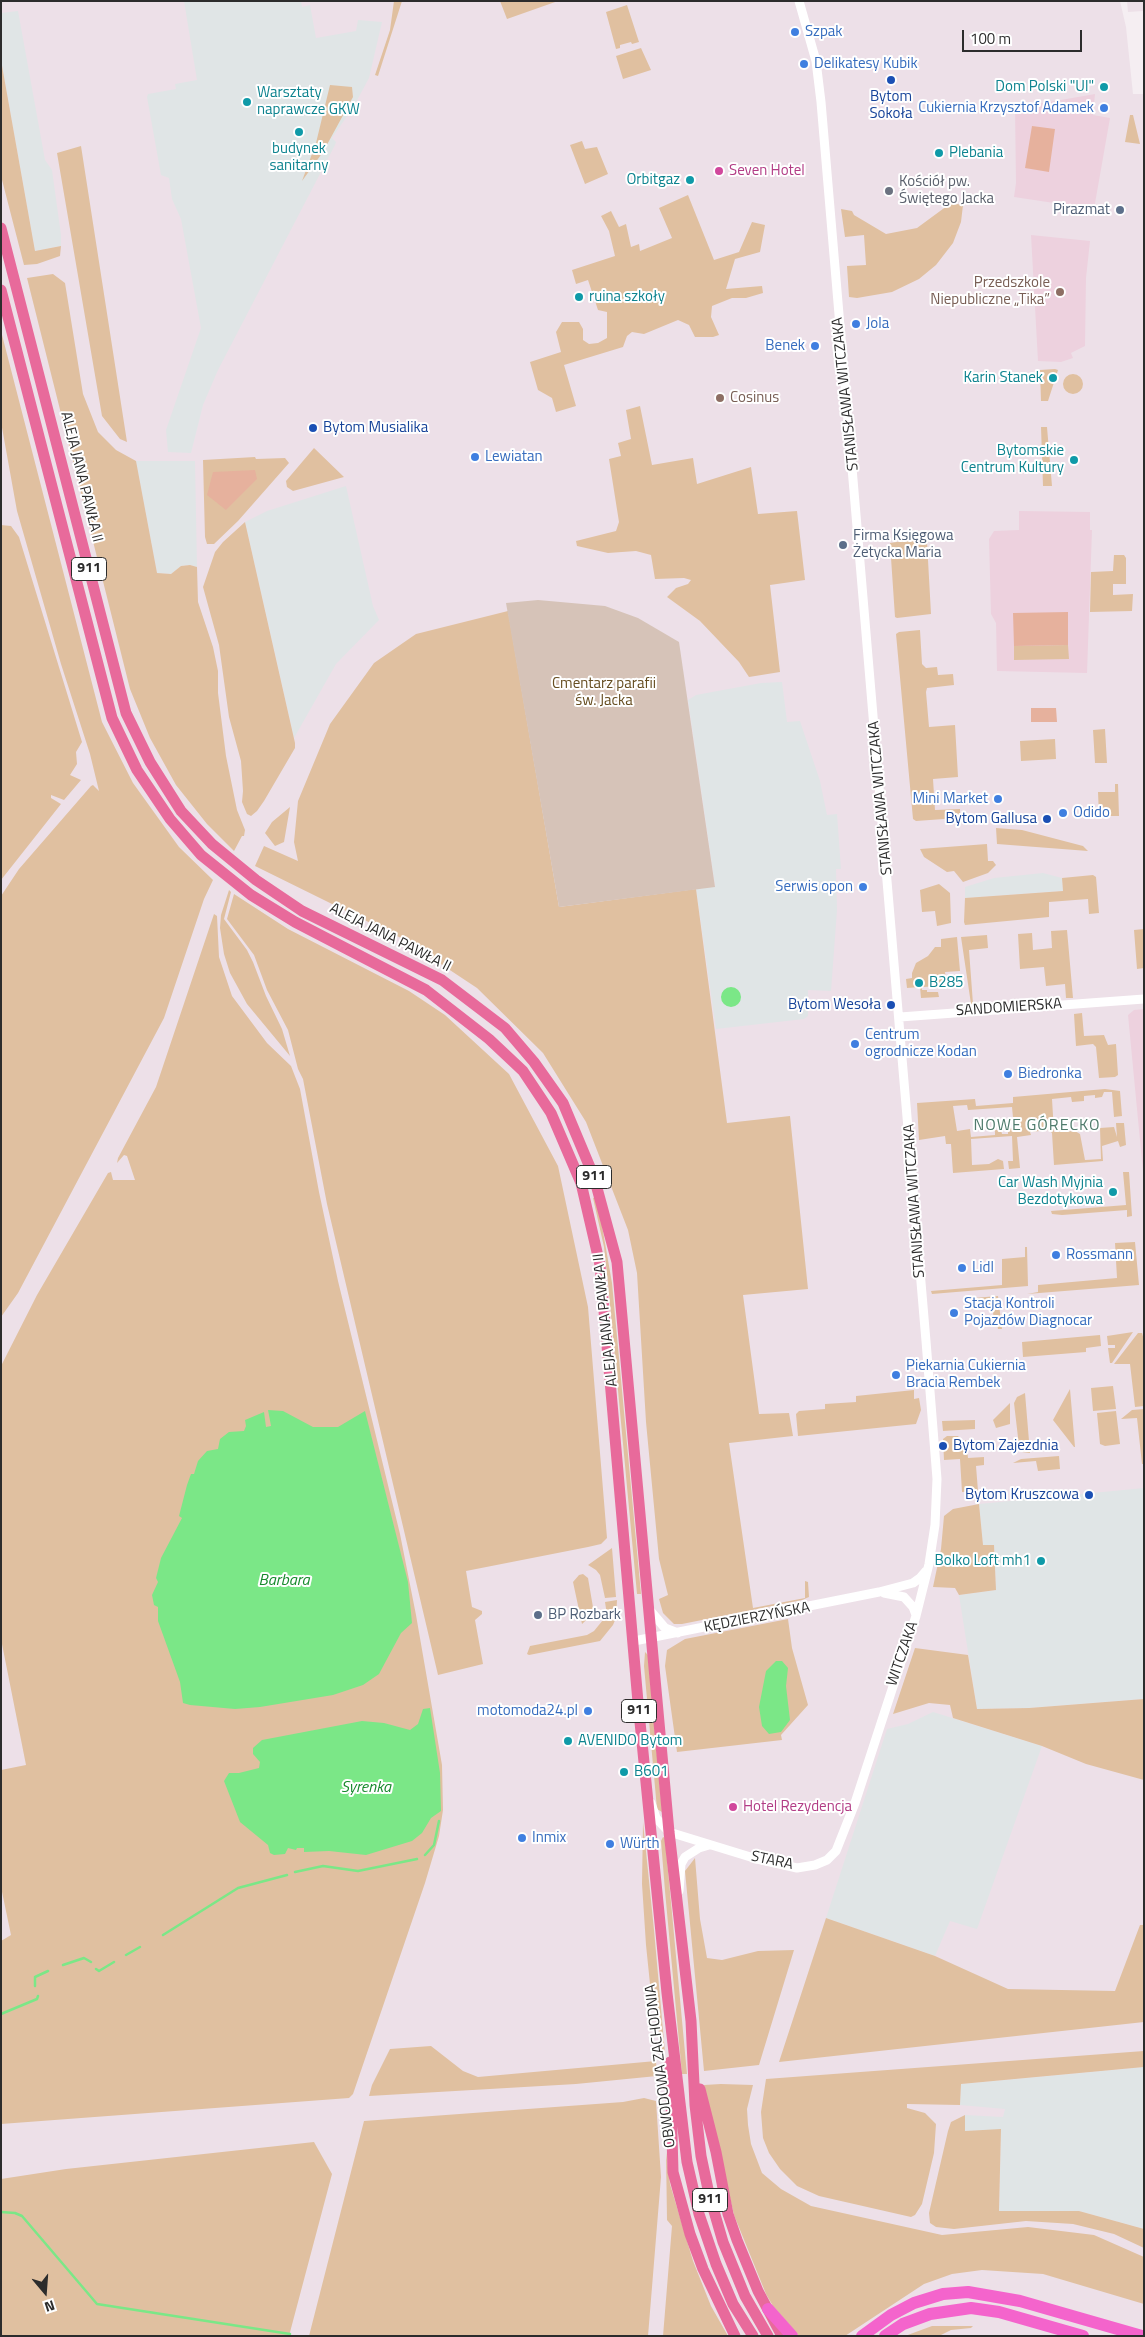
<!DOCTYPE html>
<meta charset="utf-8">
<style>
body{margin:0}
#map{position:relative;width:1145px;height:2337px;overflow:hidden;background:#ede0e8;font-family:"Titillium Web",sans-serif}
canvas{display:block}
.frame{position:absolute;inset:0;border:2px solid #2c2c2c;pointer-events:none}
.north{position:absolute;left:20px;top:2267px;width:50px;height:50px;-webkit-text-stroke:4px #fff;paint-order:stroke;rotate:162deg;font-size:14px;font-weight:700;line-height:20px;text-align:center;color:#2c2c2c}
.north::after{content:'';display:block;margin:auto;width:18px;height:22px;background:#2c2c2c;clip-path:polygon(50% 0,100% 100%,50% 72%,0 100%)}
.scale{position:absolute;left:962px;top:30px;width:120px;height:22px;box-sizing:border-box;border:2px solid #2c2c2c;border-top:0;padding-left:6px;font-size:15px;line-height:18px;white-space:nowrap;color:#2c2c2c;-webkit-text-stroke:4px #fff;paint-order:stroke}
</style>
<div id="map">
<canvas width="1145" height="2337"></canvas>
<div class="frame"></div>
<div class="north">N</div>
<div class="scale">100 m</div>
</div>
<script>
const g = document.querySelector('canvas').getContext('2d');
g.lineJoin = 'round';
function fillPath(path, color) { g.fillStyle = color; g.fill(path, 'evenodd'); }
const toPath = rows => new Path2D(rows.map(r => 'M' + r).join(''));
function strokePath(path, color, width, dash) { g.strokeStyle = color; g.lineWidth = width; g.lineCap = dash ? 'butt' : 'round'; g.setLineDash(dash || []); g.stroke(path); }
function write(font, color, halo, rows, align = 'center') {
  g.font = font + ' "Titillium Web",sans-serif'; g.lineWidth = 4; g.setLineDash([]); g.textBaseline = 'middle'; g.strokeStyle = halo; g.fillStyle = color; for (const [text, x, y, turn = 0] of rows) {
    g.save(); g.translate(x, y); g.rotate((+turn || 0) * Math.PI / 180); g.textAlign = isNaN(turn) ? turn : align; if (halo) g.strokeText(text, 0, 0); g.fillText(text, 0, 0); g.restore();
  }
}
fillPath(toPath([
 [184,1,301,1,302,7,310,5,316,38,356,31,358,20,382,22,369,78,354,106,332,138,336,142,335,145,218,370,203,405,191,453,168,452,166,430,201,328,181,219,172,199,169,178,161,175,147,97,148,94,176,89,175,84,197,80],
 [18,11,45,160,52,170,61,235,61,246,35,251,1,60,1,13],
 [136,461,195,461,197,567,190,565,181,566,171,574,157,573],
 [346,486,373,606,379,620,336,664,294,738,245,522,267,511],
 [782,682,787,722,800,721,820,781,827,815,837,814,841,869,836,869,837,910,831,991,808,990,808,1016,804,1019,716,1029,696,889,715,886,688,700,696,695,761,683],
 [1043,873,1062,878,1063,891,965,898,965,887,994,878],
 [1144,1488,1144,1699,1029,1708,977,1709,959,1595,996,1590,994,1545,983,1545,979,1504],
 [933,1712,1042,1746,977,1929,950,1921,935,1956,826,1918,887,1729,908,1724],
 [1144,2067,1144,2229,1079,2211,999,2212,1001,2130,965,2131,965,2115,1003,2117,1005,2109,960,2105,961,2084]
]), '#e0e5e6');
fillPath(toPath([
 [1095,94,1093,115,1110,118,1094,209,1014,197,1016,183,1015,108],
 [1031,235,1090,241,1086,278,1085,346,1071,353,1073,358,1061,362,1038,361],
 [1019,511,1090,512,1090,530,1092,530,1087,673,997,671,996,623,991,614,989,539,994,531,1019,530],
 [1144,1009,1144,1182,1128,1015,1134,1010]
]), '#edd1de');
fillPath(toPath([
 [394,1,402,1,378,76,375,75,390,30],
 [500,1,558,1,507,19],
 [627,5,639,42,632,44,631,42,620,45,620,48,616,49,606,12],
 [641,48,651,70,623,79,616,56],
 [1,60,35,251,61,246,60,256,37,264,24,265,1,176],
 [330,85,352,87,353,97,323,152,302,181,316,143],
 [1130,115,1133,115,1140,144,1125,142],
 [582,141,585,149,597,147,608,174,585,184,570,145],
 [81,146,127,442,120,439,102,416,57,153],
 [688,195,714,260,739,252,752,222,765,225,760,252,735,259,726,289,762,286,763,293,746,298,732,298,712,306,711,317,719,335,713,337,695,337,689,325,678,320,644,334,632,332,627,336,623,347,564,365,576,406,556,412,552,398,538,390,530,362,561,352,556,332,562,322,579,322,583,329,583,340,589,344,598,343,607,338,607,312,598,310,588,280,576,284,572,270,615,256,609,231,601,216,611,211,619,227,626,224,631,247,639,244,640,251,672,238,659,208],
 [951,203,963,205,961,222,953,243,936,265,919,279,892,292,857,298,849,297,847,266,866,265,864,235,845,237,841,209,852,211,854,215,886,234,917,228],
 [53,274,65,283,83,394,98,432,116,450,136,461,157,573,171,574,181,566,190,565,197,567,198,602,213,647,218,671,218,693,226,756,237,810,245,830,244,836,242,836,234,851,207,824,176,785,150,738,130,689,27,278],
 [1,331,102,722,133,783,179,847,213,880,204,899,164,1018,18,1293,1,1317,1,896,19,869,91,786,93,785,99,791,90,754,61,664,17,511,1,422],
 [1055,369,1058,370,1048,401,1041,401,1040,370],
 '1063 384a10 10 0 1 1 20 0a10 10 0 1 1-20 0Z',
 [640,406,652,465,693,458,697,484,751,467,758,514,797,511,805,580,770,585,780,672,749,677,739,662,700,621,667,597,676,588,688,584,691,580,684,578,655,579,651,555,636,551,608,553,577,546,576,541,616,531,619,522,609,459,621,456,618,443,631,439,626,410],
 [1041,427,1047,427,1052,486,1043,486],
 [314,448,344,477,293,491,287,487,286,481],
 [255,457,256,459,285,458,289,463,238,521,214,544,207,544,205,537,203,460],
 [245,522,295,743,295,748,264,801,257,811,251,816,247,814,242,802,243,791,241,761,229,717,219,645,203,587,215,552,223,542],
 [1,525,11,526,19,537,82,742,76,752,77,764,70,775,81,780,64,800,51,795,51,798,61,804,1,880],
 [923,538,927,542,931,614,897,618,895,617,890,543],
 [1114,555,1124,555,1126,558,1126,584,1113,584,1113,595,1133,594,1132,611,1090,612,1091,572,1113,571],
 [508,611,559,907,696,889,727,1123,790,1116,808,1289,743,1295,759,1414,789,1413,793,1436,729,1443,753,1608,805,1598,805,1581,808,1582,809,1597,802,1600,682,1624,674,1624,663,1613,659,1599,668,1595,659,1559,646,1422,637,1273,628,1230,586,1122,543,1053,477,988,403,939,255,866,264,846,298,861,294,842,298,801,330,724,374,663,416,634],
 [920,630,922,664,926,668,937,667,938,675,953,674,954,685,927,688,926,692,929,727,955,725,958,777,933,779,935,810,960,809,960,816,958,818,916,821,913,819,896,634,899,632],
 [1068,645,1069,659,1014,660,1014,646],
 [1105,729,1107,763,1095,763,1093,730],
 [1055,739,1056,759,1021,761,1020,741],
 [1115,784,1118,784,1119,816,1099,816,1098,792,1115,792],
 [290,807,284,842,275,846,265,833,272,822],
 [996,828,1022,830,1083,846,1088,851,997,844],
 [987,844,988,861,993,861,996,865,988,873,963,882,954,871,947,872,924,857,920,849],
 [1093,875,1096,877,1099,913,1089,914,1088,899,1049,902,1049,917,965,925,964,922,965,898,1063,891,1062,878],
 [939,884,950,893,951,923,937,926,935,911,922,912,920,890],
 [229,890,231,892,224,919,247,950,253,962,266,996,282,1029,290,1056,247,1004,230,973,224,954,220,928,221,915],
 [234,894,288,929,409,991,445,1015,509,1074,558,1166,588,1307,607,1538,601,1544,588,1547,466,1571,472,1607,482,1611,482,1614,475,1620,483,1664,438,1675,327,1204,303,1079,298,1069,288,1030,267,990,254,955,227,919],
 [214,914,217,916,219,957,232,996,267,1043,291,1066,300,1089,319,1192,338,1281,400,1534,416,1615,442,1765,443,1810,439,1836,425,1883,353,2094,349,2098,1,2124,1,1941,11,1935,1,1887,1,1770,26,1765,1,1639,1,1366,37,1295,108,1173,111,1172,113,1180,135,1180,127,1156,124,1155,117,1163,118,1158,156,1087],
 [1144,929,1144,968,1137,969,1134,930],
 [1067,930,1073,998,1066,998,1065,984,1046,986,1044,967,1020,969,1018,934,1032,933,1033,950,1052,948,1051,931],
 [987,935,988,948,969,950,973,1004,971,1004,961,937],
 [957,937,960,971,945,972,946,981,942,986,922,987,922,990,927,990,927,992,938,992,939,997,921,998,920,987,907,988,906,979,912,978,912,973,916,963,928,956,935,947,941,947,941,939],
 [1082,1013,1084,1036,1104,1035,1108,1045,1116,1044,1118,1075,1115,1077,1099,1078,1096,1047,1093,1044,1076,1046,1074,1014],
 [1105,1089,1120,1091,1122,1116,1114,1117,1112,1092,1104,1092,1102,1097,1095,1098,1095,1095,1084,1096,1084,1101,1072,1102,1071,1097,1052,1099,1054,1132,1075,1131,1080,1134,1085,1160,1101,1159,1100,1128,1114,1127,1117,1137,1116,1123,1124,1123,1126,1145,1120,1147,1118,1141,1102,1146,1103,1161,1054,1165,1052,1133,1049,1130,1030,1132,1031,1135,1017,1137,1020,1168,1009,1169,1008,1161,1013,1161,1012,1136,971,1139,972,1165,989,1164,998,1159,1003,1161,1004,1169,953,1173,951,1144,946,1144,945,1136,919,1140,917,1103,975,1099,976,1106,1013,1103,1013,1097],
 [967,1105,968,1110,1012,1107,1014,1128,1008,1129,1008,1134,1002,1134,1001,1130,995,1130,995,1135,971,1137,970,1129,957,1131,953,1106],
 [1123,1172,1129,1172,1132,1216,1127,1217,1127,1210,1062,1215,1052,1214,1051,1211,1126,1205],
 [597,1197,612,1283,641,1594,637,1594,608,1283,604,1247,593,1198],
 [1135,1242,1139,1285,1027,1294,1038,1292,1038,1285,1117,1278,1115,1243],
 [1025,1247,1027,1247,1028,1286,932,1294,931,1291,1002,1285,1002,1259,1025,1257],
 [998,1296,1002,1329,998,1329,997,1323,994,1323,993,1312,989,1312,989,1307,975,1308,974,1298],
 [1133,1332,1112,1363,1110,1363,1108,1348,1115,1348,1115,1345,1108,1345,1107,1336],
 [1138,1333,1142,1333,1144,1340,1144,1406,1135,1407,1130,1364,1114,1364],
 [1100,1335,1101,1346,1086,1348,1086,1352,1023,1357,1022,1342],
 [1113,1386,1116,1409,1093,1411,1091,1388],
 [1070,1389,1075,1447,1074,1447,1053,1420],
 [914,1390,914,1399,919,1398,921,1410,916,1424,798,1436,796,1414,799,1411,825,1409,825,1404,856,1402,856,1396],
 [1025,1393,1030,1453,1022,1452,1019,1446,1014,1403,1017,1397],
 [1010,1403,1010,1424,996,1428,993,1420],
 [1144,1409,1144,1464,1142,1464,1137,1418,1121,1419,1132,1410],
 [1116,1411,1120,1444,1105,1446,1100,1444,1097,1413],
 [975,1420,975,1429,943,1431,942,1421],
 [947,1436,958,1436,962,1441,966,1440,968,1458,984,1457,984,1465,976,1466,978,1491,962,1492,960,1459,944,1460,943,1439],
 [1059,1456,1060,1469,1038,1471,1036,1461,1013,1463,1021,1459],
 [979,1504,983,1545,994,1545,996,1590,959,1595,955,1588,933,1587,941,1549,944,1516,953,1509],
 [612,1548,616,1597,605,1598,600,1575,596,1570,588,1565],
 [583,1574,588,1578,594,1613,582,1624,573,1582,579,1575],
 [617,1600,616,1618,613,1625,600,1641,529,1655,527,1654,530,1646,587,1635,594,1631,607,1615,605,1602],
 [788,1619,792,1648,808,1705,781,1735,782,1740,677,1752,665,1666,667,1650,685,1639],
 [915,1648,968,1655,977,1709,1029,1708,1144,1699,1144,1780,1086,1764,1042,1746,953,1718,950,1705,929,1703,893,1714],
 [645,1652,648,1655,662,1812,657,1809,644,1666],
 [643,1822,654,1930,667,2075,650,1984,646,1945,642,1884],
 [663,1837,665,1838,687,2074,682,2074,665,1891,661,1841],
 [695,1858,700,1919,707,1958,722,1960,758,1951,794,1950,759,2065,704,2071,685,1871],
 [826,1918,935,1956,1008,1989,1115,1991,1140,1925,1144,1925,1144,2022,779,2062],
 [431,2046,463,2071,478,2077,656,2061,657,2076,576,2084,369,2096,372,2085,390,2049],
 [1144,2051,1144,2067,961,2084,960,2105,907,2104,907,2108,925,2113,936,2124,934,2153,922,2204,915,2215,911,2217,819,2196,797,2186,780,2169,769,2153,763,2138,761,2112,766,2079],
 [721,2084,753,2085,747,2109,748,2125,751,2144,762,2173,781,2189,811,2206,942,2235,1028,2227,1094,2235,1144,2257,1144,2304,1043,2274,982,2270,952,2274,924,2284,845,2336,799,2336,773,2306,766,2294,734,2215,704,2085],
 [644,2098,656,2101,661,2177,648,2336,309,2336,364,2121,623,2102],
 [965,2115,965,2131,1001,2129,999,2211,1079,2211,1144,2229,1144,2248,1114,2234,1073,2224,1026,2221,954,2229,936,2227,930,2223,929,2213,948,2131,951,2122],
 [314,2142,332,2174,289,2336,1,2336,1,2179,66,2169],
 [666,2152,670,2184,693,2261,711,2306,728,2336,663,2336,672,2226,667,2220],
 [932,2326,973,2326,971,2328,951,2330,939,2336,905,2336]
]), '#e0c0a0');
fillPath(toPath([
 [538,600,605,606,638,618,679,642,715,887,559,907,506,603]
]), '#d6c3b8');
fillPath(toPath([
 [1032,126,1055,129,1049,172,1025,168],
 [255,470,257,479,226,510,207,495,213,472],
 [1068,612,1068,645,1014,646,1013,613],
 [1031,708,1056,708,1057,722,1031,722]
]), '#e6b19d');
fillPath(toPath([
 [1120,1,1127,1,1128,12,1143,11,1144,94,1133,94,1126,27]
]), '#f5eef2');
fillPath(toPath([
 '721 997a10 10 0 1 1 20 0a10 10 0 1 1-20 0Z',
 [268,1410,283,1411,313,1427,338,1427,365,1411,408,1582,412,1623,401,1633,379,1674,363,1685,333,1695,260,1707,235,1709,190,1705,183,1703,180,1682,158,1621,158,1607,154,1605,152,1595,158,1582,156,1578,161,1558,182,1518,179,1516,187,1485,191,1474,194,1474,198,1461,207,1451,218,1449,220,1439,229,1432,244,1431,246,1426,245,1420,264,1412,266,1427,271,1426],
 [776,1661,782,1661,788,1668,786,1686,790,1720,781,1732,769,1734,762,1726,759,1707,766,1671],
 [430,1708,440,1773,441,1811,431,1818,422,1833,412,1841,366,1855,329,1851,304,1852,304,1848,297,1848,296,1850,288,1848,285,1854,274,1855,270,1853,268,1845,240,1822,224,1781,229,1773,239,1773,259,1768,260,1762,253,1754,253,1748,262,1740,362,1721,384,1723,410,1730,418,1724,423,1709]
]), '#7be787');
strokePath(toPath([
 [425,1855,434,1845,439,1821],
 [295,1872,323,1866,358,1871,417,1859],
 [163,1935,238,1888,287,1875],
 [126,1955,140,1947],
 [63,1965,84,1958,91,1962],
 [96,1969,99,1971,114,1962],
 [35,1986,35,1977,48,1971],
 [1,2014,37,1999,38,1996],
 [1,2212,15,2213,22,2216,97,2304,290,2334]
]), '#7be787', 2.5);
strokePath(toPath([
 [900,1017,1144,999],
 [884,1593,904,1597,913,1607,916,1615],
 [648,1608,665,1628,678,1633],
 [634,1641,879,1592,913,1583,920,1578,926,1571],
 [651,1803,656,1818,669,1832,757,1859,797,1868,815,1865,827,1860,836,1851,855,1803,916,1616,929,1564,935,1525,937,1479,926,1341,821,102,816,61,799,1],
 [679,1891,681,1864,685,1857,699,1848,709,1845]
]), '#fff', 9);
strokePath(toPath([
 [1,228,126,713,150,762,181,811,212,844,256,880,302,911,442,980,505,1028,534,1062,563,1103,594,1177,617,1262,669,1832,691,2021,695,2105,701,2156,709,2194,723,2242,745,2296,768,2336],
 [1,290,112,718,137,770,170,819,201,855,251,895,295,922,426,990,489,1039,523,1071,551,1113,581,1183,600,1265,638,1702,667,1993,687,2162,699,2214,716,2264,733,2304,753,2336],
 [670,2062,673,2172,690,2234,703,2269,735,2336],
 [700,2089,716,2152,728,2214,737,2240,758,2291,782,2336]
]), '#e86a9b', 11);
strokePath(toPath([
 [768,2309,792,2336],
 [862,2336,891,2315,914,2303,943,2294,968,2292,1020,2301,1142,2336],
 [885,2336,903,2324,930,2314,971,2308,999,2312,1083,2336]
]), '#f464cc', 12);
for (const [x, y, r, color] of [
 [795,32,5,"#3f7fe0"],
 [804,64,5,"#3f7fe0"],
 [891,80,5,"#1a4fb4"],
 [1104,87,5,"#0f9aa8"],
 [247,102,5,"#0f9aa8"],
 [1104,108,5,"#3f7fe0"],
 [299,132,5,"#0f9aa8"],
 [939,153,5,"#0f9aa8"],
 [719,171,5,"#d1479c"],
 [690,180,5,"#0f9aa8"],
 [889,191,5,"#6b7280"],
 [1120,210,5,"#5c6f8a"],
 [1060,292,5,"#8d6e63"],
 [579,297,5,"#0f9aa8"],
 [856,324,5,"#3f7fe0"],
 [815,346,5,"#3f7fe0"],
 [1053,378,5,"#0f9aa8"],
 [720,398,5,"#8d6e63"],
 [313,428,5,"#1a4fb4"],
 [475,457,5,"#3f7fe0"],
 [1074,460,5,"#0f9aa8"],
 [843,545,5,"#5c6f8a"],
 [998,799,5,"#3f7fe0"],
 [1063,813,5,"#3f7fe0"],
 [1047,819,5,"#1a4fb4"],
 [863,887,5,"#3f7fe0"],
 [919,983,5,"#0f9aa8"],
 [891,1005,5,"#1a4fb4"],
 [855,1044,5,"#3f7fe0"],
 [1008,1074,5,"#3f7fe0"],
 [1113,1192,5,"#0f9aa8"],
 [1056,1255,5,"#3f7fe0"],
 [962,1268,5,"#3f7fe0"],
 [954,1313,5,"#3f7fe0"],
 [896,1375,5,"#3f7fe0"],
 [943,1446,5,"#1a4fb4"],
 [1089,1495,5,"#1a4fb4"],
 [1041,1561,5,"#0f9aa8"],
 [538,1615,5,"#5c6f8a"],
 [588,1711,5,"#3f7fe0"],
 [568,1741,5,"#0f9aa8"],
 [624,1772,5,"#0f9aa8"],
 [733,1807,5,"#d1479c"],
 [522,1838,5,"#3f7fe0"],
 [610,1844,5,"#3f7fe0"]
]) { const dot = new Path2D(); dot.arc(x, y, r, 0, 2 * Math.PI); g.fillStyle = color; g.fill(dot); strokePath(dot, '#fff', 2); }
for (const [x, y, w] of [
 [89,569,35],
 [594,1177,35],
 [639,1711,35],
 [710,2200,35]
]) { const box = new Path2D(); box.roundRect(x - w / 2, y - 11.5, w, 23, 4); g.fillStyle = '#fff'; g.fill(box); strokePath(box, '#2c2c2c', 1); }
write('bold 14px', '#2c2c2c', null, [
 ["911",89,569],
 ["911",594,1177],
 ["911",639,1711],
 ["911",710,2200]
]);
write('15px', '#366cbe', '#fff', [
 ["Szpak",805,32],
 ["Delikatesy Kubik",814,64],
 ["Cukiernia Krzysztof Adamek",1094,108,"right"],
 ["Jola",866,324],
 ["Benek",805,346,"right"],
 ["Lewiatan",485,457],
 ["Mini Market",988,799,"right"],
 ["Odido",1073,813],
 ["Serwis opon",853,887,"right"],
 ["Centrum",865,1035],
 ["ogrodnicze Kodan",865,1052],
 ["Biedronka",1018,1074],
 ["Rossmann",1066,1255],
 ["Lidl",972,1268],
 ["Stacja Kontroli",964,1304],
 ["Pojazdów Diagnocar",964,1321],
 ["Piekarnia Cukiernia",906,1366],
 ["Bracia Rembek",906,1383],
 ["motomoda24.pl",578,1711,"right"],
 ["Inmix",532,1838],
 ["Würth",620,1844]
], 'left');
write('15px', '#0d838f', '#fff', [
 ["Dom Polski \"Ul\"",1094,87],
 ["Warsztaty",257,93,"left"],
 ["naprawcze GKW",257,110,"left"],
 ["budynek",299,149,"center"],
 ["sanitarny",299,166,"center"],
 ["Plebania",949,153,"left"],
 ["Orbitgaz",680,180],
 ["ruina szkoły",589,297,"left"],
 ["Karin Stanek",1043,378],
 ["Bytomskie",1064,451],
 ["Centrum Kultury",1064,468],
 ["B285",929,983,"left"],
 ["Car Wash Myjnia",1103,1183],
 ["Bezdotykowa",1103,1200],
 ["Bolko Loft mh1",1031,1561],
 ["AVENIDO Bytom",578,1741,"left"],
 ["B601",634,1772,"left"]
], 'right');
write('15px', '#164399', '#fff', [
 ["Bytom",891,97,"center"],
 ["Sokoła",891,114,"center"],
 ["Bytom Musialika",323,428,"left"],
 ["Bytom Gallusa",1037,819],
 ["Bytom Wesoła",881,1005],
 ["Bytom Zajezdnia",953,1446,"left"],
 ["Bytom Kruszcowa",1079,1495]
], 'right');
write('15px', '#b23c85', '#fff', [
 ["Seven Hotel",729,171],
 ["Hotel Rezydencja",743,1807]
], 'left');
write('15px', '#5b616d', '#fff', [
 ["Kościół pw.",899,182],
 ["Świętego Jacka",899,199]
], 'left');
write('15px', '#4e5e75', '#fff', [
 ["Pirazmat",1110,210,"right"],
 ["Firma Księgowa",853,536],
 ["Żetycka Maria",853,553],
 ["BP Rozbark",548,1615]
], 'left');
write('15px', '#785e54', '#fff', [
 ["Przedszkole",1050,283],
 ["Niepubliczne „Tika”",1050,300],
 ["Cosinus",730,398,"left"]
], 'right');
write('15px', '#2c2c2c', '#fff', [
 ["STANISŁAWA WITCZAKA",846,394,-96],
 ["ALEJA JANA PAWŁA II",81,477,76],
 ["STANISŁAWA WITCZAKA",881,798,-95],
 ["ALEJA JANA PAWŁA II",390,938,27],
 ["SANDOMIERSKA",1009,1008,-4],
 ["STANISŁAWA WITCZAKA",915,1201,-94],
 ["ALEJA JANA PAWŁA II",606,1320,-96],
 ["KĘDZIERZYŃSKA",757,1618,-11],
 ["WITCZAKA",903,1654,-71],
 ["STARA",772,1861,12],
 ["OBWODOWA ZACHODNIA",661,2066,-97]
]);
write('15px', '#664d20', '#fff', [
 ["Cmentarz parafii",604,684],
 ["św. Jacka",604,701]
]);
g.letterSpacing = '1px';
write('16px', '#4f7b6c', '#fff', [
 ["NOWE GÓRECKO",1037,1126]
]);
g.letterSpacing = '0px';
write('italic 16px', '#16892c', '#fff', [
 ["Barbara",284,1581],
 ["Syrenka",366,1788]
]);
</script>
